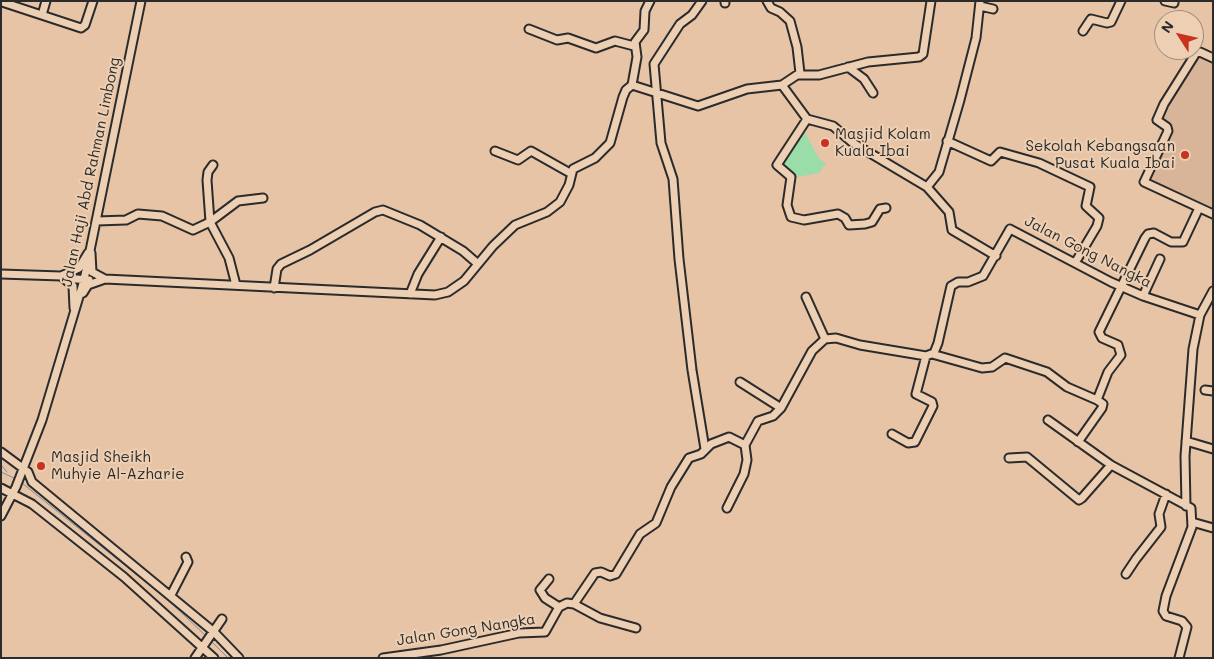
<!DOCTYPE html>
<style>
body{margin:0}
#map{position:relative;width:1214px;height:659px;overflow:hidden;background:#e7c4a6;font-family:Mali,sans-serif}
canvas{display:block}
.frame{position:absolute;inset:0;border:2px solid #2b2b2b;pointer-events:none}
.north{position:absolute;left:1154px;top:10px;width:50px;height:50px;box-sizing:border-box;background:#edcfb3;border:1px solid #9f8d7d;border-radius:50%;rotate:305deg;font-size:14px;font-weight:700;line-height:20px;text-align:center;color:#2b2b2b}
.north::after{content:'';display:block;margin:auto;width:18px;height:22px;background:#c8321e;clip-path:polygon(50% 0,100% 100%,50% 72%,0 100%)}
</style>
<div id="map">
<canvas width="1214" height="659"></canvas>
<div class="frame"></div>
<div class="north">N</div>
</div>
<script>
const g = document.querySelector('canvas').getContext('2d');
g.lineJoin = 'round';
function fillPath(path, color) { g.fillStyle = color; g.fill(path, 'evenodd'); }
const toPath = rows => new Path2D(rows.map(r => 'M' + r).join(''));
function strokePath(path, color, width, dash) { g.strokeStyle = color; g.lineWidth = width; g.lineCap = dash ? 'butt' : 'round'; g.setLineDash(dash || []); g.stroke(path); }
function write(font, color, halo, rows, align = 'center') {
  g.font = font + ' Mali,sans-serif'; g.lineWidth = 4; g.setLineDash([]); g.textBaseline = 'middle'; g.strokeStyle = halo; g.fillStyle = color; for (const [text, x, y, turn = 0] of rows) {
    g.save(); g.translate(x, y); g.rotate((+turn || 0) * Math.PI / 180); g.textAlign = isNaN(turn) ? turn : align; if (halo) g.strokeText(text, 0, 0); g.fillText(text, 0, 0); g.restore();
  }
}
fillPath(toPath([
 [1201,54,1213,60,1213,212,1145,182,1171,128,1159,121,1169,98,1197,56]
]), '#d8b598');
fillPath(toPath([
 [804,131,820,160,826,163,819,173,797,177,782,166]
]), '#9bdda8');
strokePath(toPath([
 [1,465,7,472],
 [1,472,16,479],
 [22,483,167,599,207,637],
 [211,641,228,658]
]), '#728faa', 1);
const minor = toPath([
 [702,1,692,15,680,24,654,64,661,143,673,179,679,259,692,370,705,449],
 [725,1,725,3],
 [767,1,771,8,780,12,790,21,797,47,800,73,782,85],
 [980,1,976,38,960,100,939,172,927,187,949,212,952,230,996,256],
 [1165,1,1174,3,1174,1],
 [2,2,81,28,85,25,93,1],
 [980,6,993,9],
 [42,15,46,1],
 [529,29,557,40,568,38,596,48,615,41,634,46],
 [1083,31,1091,19,1107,23,1111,22,1121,1],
 [1213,58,1200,52,1196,53,1164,104,1157,120,1167,127,1168,131,1144,182,1213,214],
 [848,67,864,79,873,93],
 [799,75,819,75,868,62,919,57,923,54,931,1],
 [632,85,637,57,635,42,644,30,645,11,650,1],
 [807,119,777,165,791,177,787,205,791,217,804,220,838,214,845,218,849,225,865,224,872,222,880,209,886,208],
 [947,141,991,161,1000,152,1039,163,1090,187,1086,206,1099,218,1097,226,1075,263],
 [495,151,518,160,531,151,570,173],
 [213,165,208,172,207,180,210,222,229,258,236,285],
 [97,221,126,220,138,214,162,216,193,230,210,222,238,201,263,198],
 [91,253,92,272,105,279,435,295,448,292,464,281,493,246,515,225,547,212,560,202,569,185,573,169,595,158,610,143,623,97,626,90,632,85,698,106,747,89,782,85,807,119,833,126,853,143,927,187],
 [1,274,61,276,79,268,88,253],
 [61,276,73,286,74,308],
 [64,278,89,280],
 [274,288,277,269,281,264,310,250,375,212,383,210,420,225,463,251,478,264],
 [83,293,88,285,105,279],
 [410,294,418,274,441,237],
 [1143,296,1160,259],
 [806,297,825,339],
 [932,354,982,368,992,367,1005,358,1047,372,1067,387,1097,400,1103,404,1102,408,1078,442],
 [740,382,781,408],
 [1205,390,1213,391],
 [1097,400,1108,372,1121,355,1118,345,1102,338,1099,332,1145,238,1148,234,1154,233,1171,242,1183,242,1199,208],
 [1048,420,1111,465,1191,508,1192,527,1166,596,1163,611,1166,616,1182,621,1187,627,1179,658],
 [892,434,908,443,915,442,933,406,932,402,916,394,926,356],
 [1186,441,1213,449],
 [745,445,758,421,773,416,781,408,812,351,825,339,836,338,860,345,926,356,934,353,938,343,951,286,958,282,968,282,983,276,1010,229,1111,282,1143,296,1200,315],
 [1,452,28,472,32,482,214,632,239,658],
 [1009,458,1027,457,1079,500,1082,498,1111,465],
 [1,488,32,504,124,577,214,658],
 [1186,506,1185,456,1193,349,1200,315,1213,291],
 [1,516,16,487,42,420,84,280,141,1],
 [1192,522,1213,528],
 [1126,574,1136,559,1161,527,1159,514,1166,494],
 [549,579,540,590,545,598,559,607],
 [171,595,188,562,186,557],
 [574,604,600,618,636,628],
 [195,658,222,619],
 [383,658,441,650,519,633,545,632,559,607,567,603,574,604,595,573,601,572,610,576,616,574,640,534,656,523,671,487,689,458,701,454,711,444,729,437,745,445,747,460,744,474,727,508]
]);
strokePath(minor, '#2b2b2b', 11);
strokePath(minor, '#edcfb3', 7);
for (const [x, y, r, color] of [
 [825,143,5,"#c8321e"],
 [1185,155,5,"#c8321e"],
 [41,466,5,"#c8321e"]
]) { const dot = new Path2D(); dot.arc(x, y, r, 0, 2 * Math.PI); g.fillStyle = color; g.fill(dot); strokePath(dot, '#edcfb3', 2); }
write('15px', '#2b2b2b', '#edcfb3', [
 ["Masjid Kolam",835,134],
 ["Kuala Ibai",835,151],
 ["Sekolah Kebangsaan",1175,146,"right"],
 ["Pusat Kuala Ibai",1175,163,"right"],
 ["Masjid Sheikh",51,457],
 ["Muhyie Al-Azharie",51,474]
], 'left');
write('15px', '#2b2b2b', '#edcfb3', [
 ["Jalan Haji Abd Rahman Limbong",91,172,-78],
 ["Jalan Gong Nangka",1088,252,27],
 ["Jalan Gong Nangka",466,630,-9]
]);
</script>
